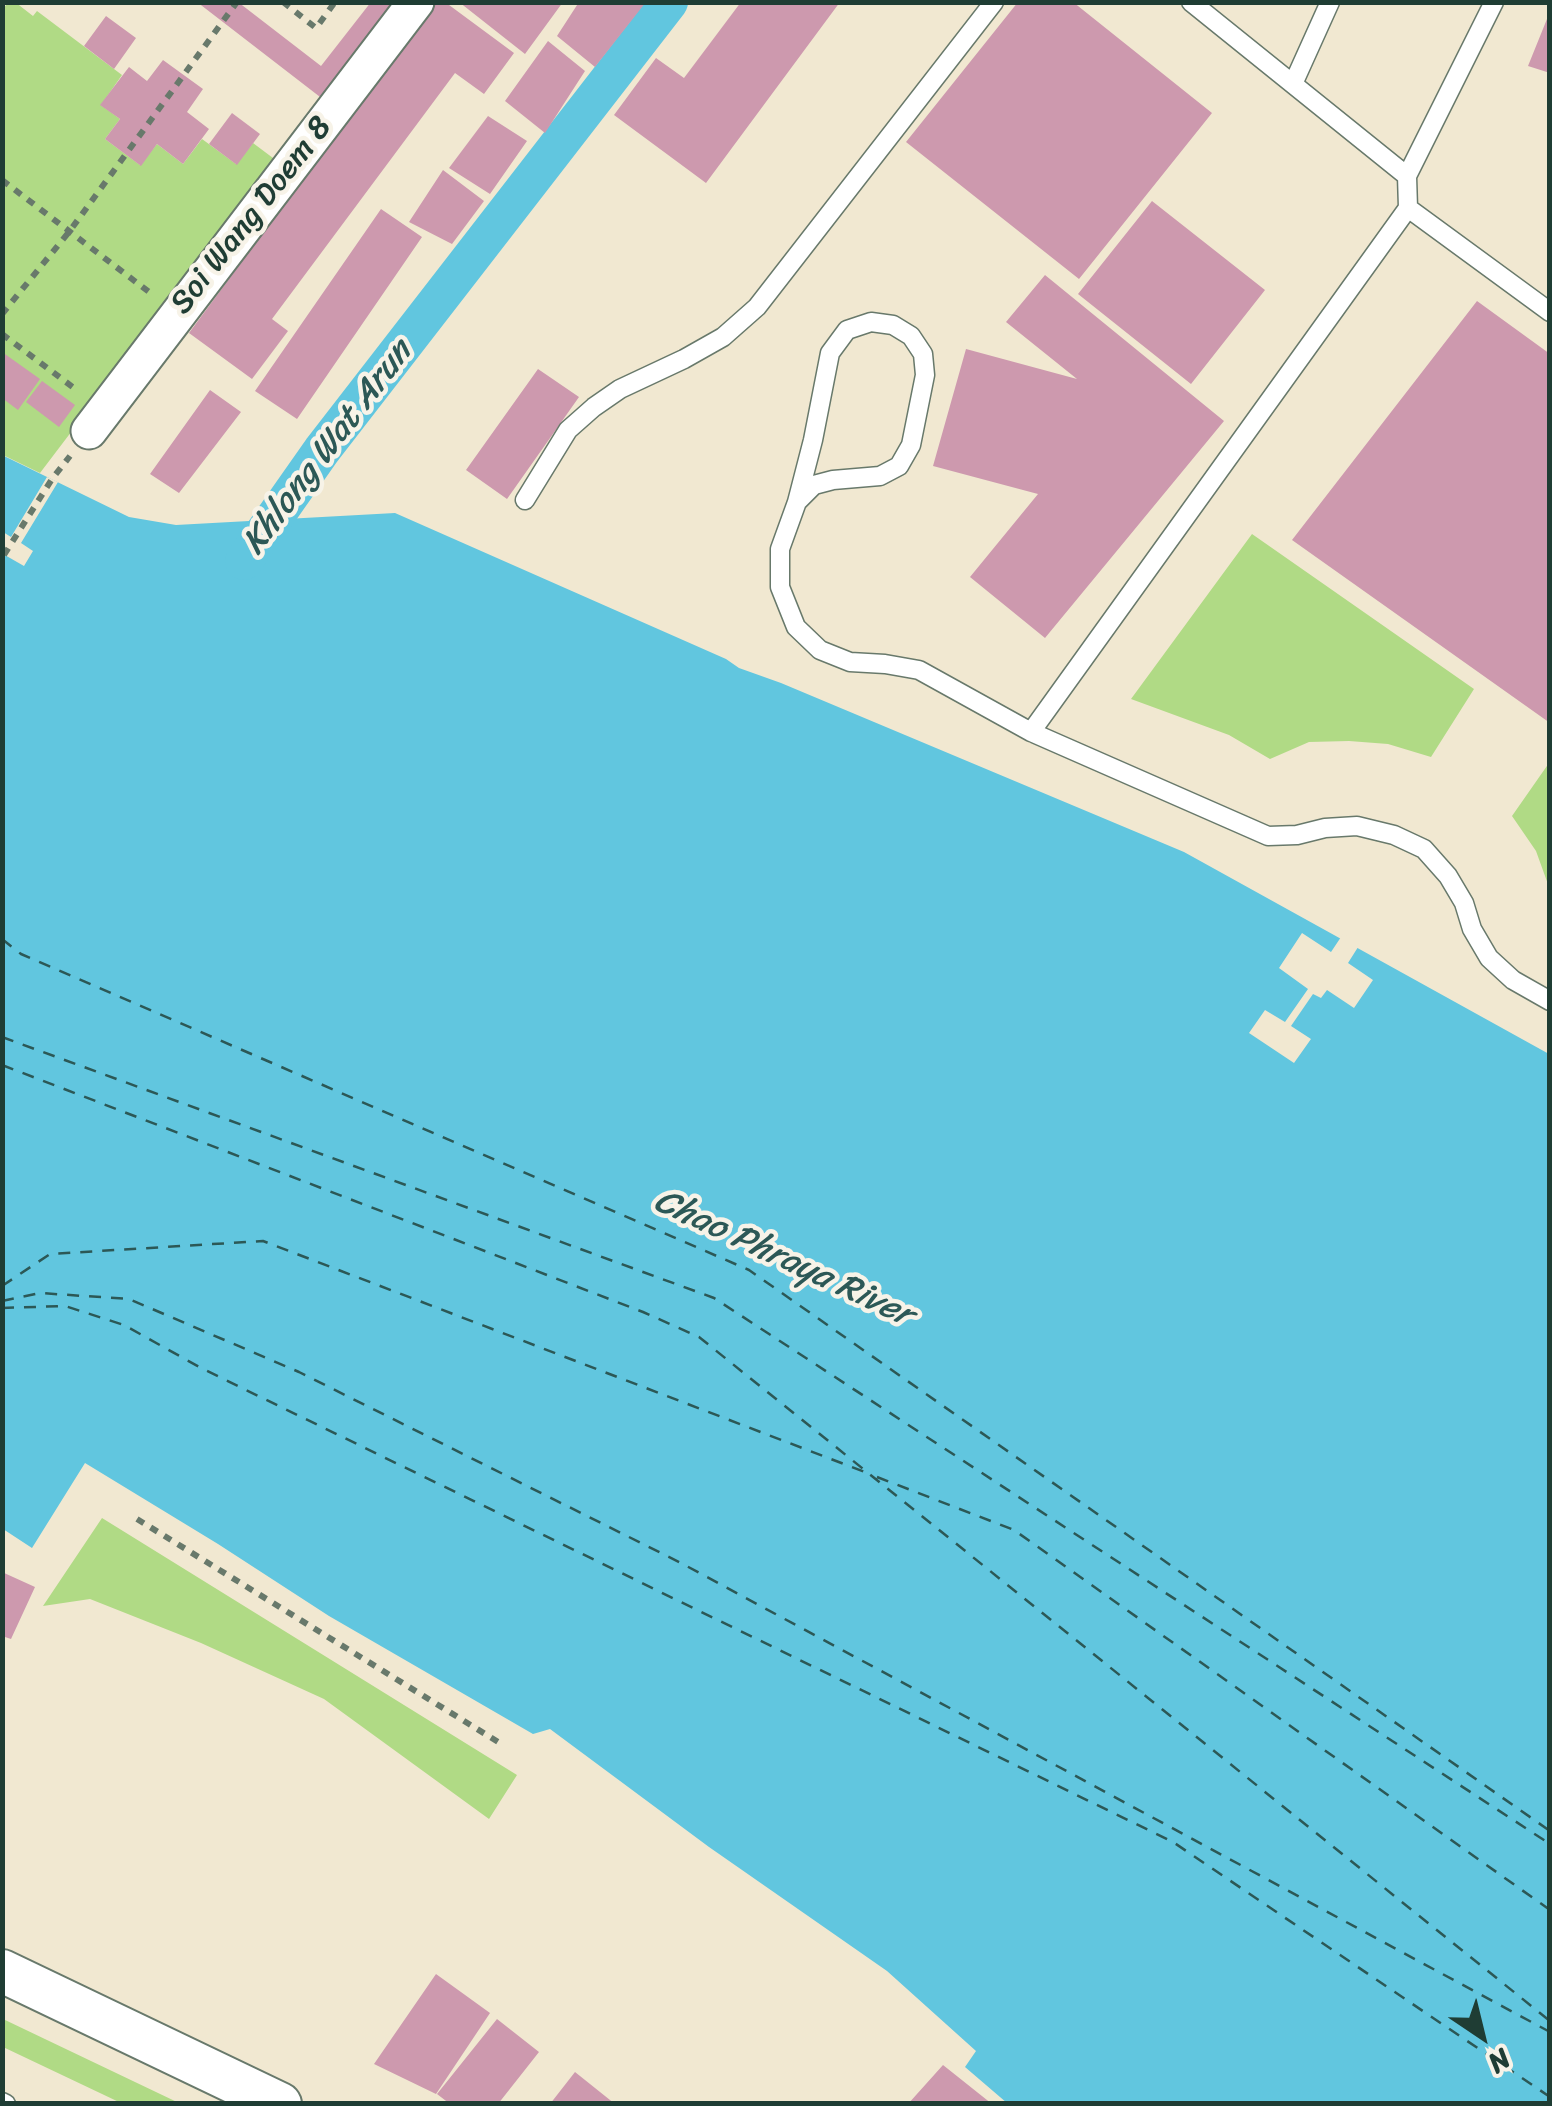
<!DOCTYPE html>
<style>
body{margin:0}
#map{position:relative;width:1552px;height:2106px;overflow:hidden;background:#f1e8d1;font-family:Sriracha,sans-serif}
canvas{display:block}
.frame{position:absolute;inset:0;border:5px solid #1f3d34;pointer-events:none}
.north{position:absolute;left:1432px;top:1986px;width:100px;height:100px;-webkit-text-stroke:8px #f7f3e8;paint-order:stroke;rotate:145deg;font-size:28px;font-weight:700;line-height:40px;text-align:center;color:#1f3d34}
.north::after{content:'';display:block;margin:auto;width:35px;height:45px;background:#1f3d34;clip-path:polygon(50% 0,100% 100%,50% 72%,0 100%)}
</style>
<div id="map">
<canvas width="1552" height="2106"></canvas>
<div class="frame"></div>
<div class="north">N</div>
</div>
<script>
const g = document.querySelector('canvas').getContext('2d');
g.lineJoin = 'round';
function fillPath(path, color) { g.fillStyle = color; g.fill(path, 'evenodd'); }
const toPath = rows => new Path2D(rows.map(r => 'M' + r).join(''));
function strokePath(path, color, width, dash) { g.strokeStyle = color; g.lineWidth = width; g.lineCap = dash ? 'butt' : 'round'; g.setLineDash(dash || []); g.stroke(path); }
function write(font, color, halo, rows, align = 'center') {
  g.font = font + ' Sriracha,sans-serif'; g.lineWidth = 9; g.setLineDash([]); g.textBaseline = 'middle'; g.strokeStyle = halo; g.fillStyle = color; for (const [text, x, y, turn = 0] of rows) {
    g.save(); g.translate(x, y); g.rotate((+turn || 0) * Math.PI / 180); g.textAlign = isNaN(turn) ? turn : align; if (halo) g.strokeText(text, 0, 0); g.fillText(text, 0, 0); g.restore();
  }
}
fillPath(toPath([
 [15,2,33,16,37,11,122,75,101,105,120,119,105,139,140,165,157,144,183,164,202,139,236,164,253,143,277,161,40,473,3,455,2,10,8,3],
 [1252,534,1474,689,1431,757,1388,744,1349,741,1309,742,1270,759,1229,735,1131,699],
 [1549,763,1549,887,1536,851,1512,816],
 [102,1518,517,1775,489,1819,324,1699,201,1643,90,1599,43,1606],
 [2,2019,3,2019,179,2103,121,2103,3,2047]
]), '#b0da85');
fillPath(toPath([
 [2,455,129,517,176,525,395,513,726,659,739,668,781,683,1184,852,1549,1054,1549,2103,1007,2103,965,2067,976,2051,887,1971,709,1847,550,1729,533,1734,329,1616,218,1544,85,1463,32,1548,3,1529]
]), '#61c6df');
fillPath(toPath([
 [47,477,58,482,21,543,33,551,24,566,3,554,3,532,11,537],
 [1302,933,1331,952,1343,934,1360,944,1348,963,1373,980,1354,1008,1327,990,1321,998,1313,994,1291,1026,1311,1039,1294,1063,1249,1033,1265,1010,1285,1022,1308,989,1279,968]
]), '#f1e8d1');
strokePath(toPath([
 [244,561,322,450,669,2]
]), '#61c6df', 38);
strokePath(toPath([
 [2,558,4,555],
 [2,939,21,954,749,1270,1550,1831],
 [2,1037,714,1298,1550,1844],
 [2,1065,643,1312,699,1337,1550,2021],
 [2,1286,50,1254,263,1241,870,1474],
 [2,1301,40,1293,129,1299,299,1372,681,1563,1550,2032],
 [2,1308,65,1306,124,1325,201,1368,1173,1842,1550,2097],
 [877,1477,1014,1530,1550,1910]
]), '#2c5856', 2.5, [12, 10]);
fillPath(toPath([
 [197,2,238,2,321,66,371,2,399,2,324,100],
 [434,2,445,2,514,53,484,94,455,73,272,319,288,331,252,379,189,333],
 [459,2,563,2,525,54],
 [579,2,646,2,595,67,557,36],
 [741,2,840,2,706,183,614,115,656,58,684,78],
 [1018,2,1073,2,1212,113,1079,279,906,142],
 [1549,14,1550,14,1550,73,1528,66],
 [106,16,136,38,114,69,84,46],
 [548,41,585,71,545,133,505,101],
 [163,60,203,89,187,112,209,129,183,164,157,144,141,166,105,139,120,119,100,105,129,67,147,81],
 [232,113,260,134,237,165,209,144],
 [488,116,527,141,490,194,449,168],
 [443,170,484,201,452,244,409,222],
 [1152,201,1265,290,1191,384,1078,294],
 [381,209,422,237,297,419,255,391],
 [1045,275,1224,421,1045,638,970,577,1038,494,933,466,966,349,1077,379,1006,322],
 [1477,301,1550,354,1550,723,1292,540],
 [2,352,40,379,18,410,2,398],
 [538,369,579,397,507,499,466,470],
 [42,381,75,405,59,427,26,402],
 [210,390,241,412,179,493,150,474],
 [2,1572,35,1587,11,1639,2,1636],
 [436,1974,490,2013,436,2094,374,2064],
 [497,2019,539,2052,498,2104,450,2104,437,2094],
 [943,2065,992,2104,908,2104],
 [575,2072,615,2104,550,2104]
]), '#cd99ae');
const service = toPath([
 [1191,2,1407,176],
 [1494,2,1407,176,1408,208,1031,732,1268,836,1297,835,1325,828,1357,826,1394,835,1424,849,1448,876,1464,903,1472,929,1489,958,1513,980,1550,1001],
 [1293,84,1330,2],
 [1408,208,1550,312],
 [525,500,568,430,594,407,620,389,684,359,723,337,757,307,994,2],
 [797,502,814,485,833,480,880,476,899,466,911,445,925,375,923,354,911,336,893,325,871,322,847,330,830,353,813,440,797,502,780,549,780,587,796,627,820,650,850,662,885,664,919,670,1031,732],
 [2,2102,6,2104]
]);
const minor = toPath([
 [89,431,416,2]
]);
const tertiary = toPath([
 [2,1971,280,2104]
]);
strokePath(service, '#68796b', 21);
strokePath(minor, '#68796b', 39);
strokePath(tertiary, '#68796b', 46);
strokePath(toPath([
 [283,2,316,28,335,2],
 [2,180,153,295],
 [2,314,69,232,237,2],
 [2,334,78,391],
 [4,555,52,479,70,456],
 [137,1519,503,1745]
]), '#68796b', 6, [8, 8]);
strokePath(service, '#fff', 18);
strokePath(minor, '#fff', 35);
strokePath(tertiary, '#fff', 42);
write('32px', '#1f3d34', '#f7f3e8', [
 ["Soi Wang Doem 8",252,216,-52]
]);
write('italic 35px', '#2c5856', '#f7f3e8', [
 ["Khlong Wat Arun",328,448,-53],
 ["Chao Phraya River",783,1259,25]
]);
</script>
